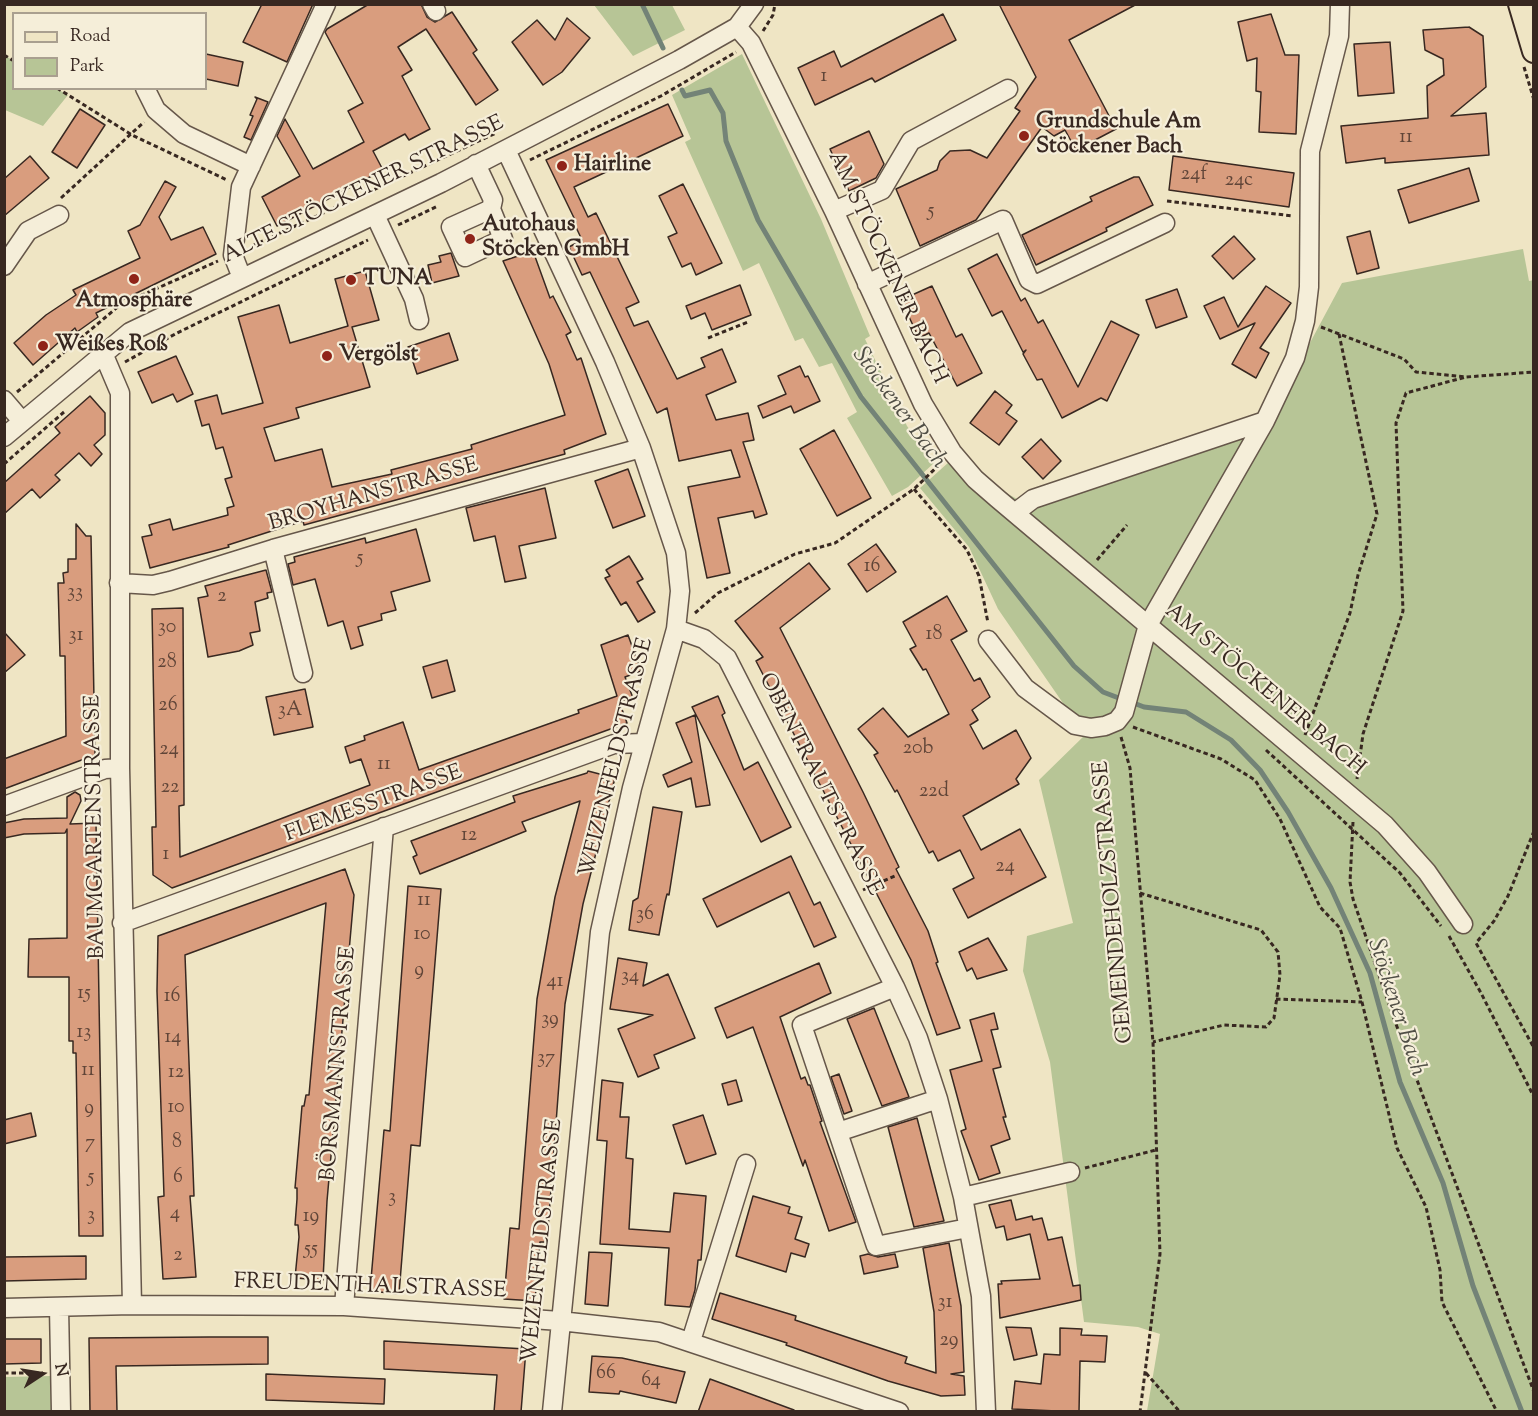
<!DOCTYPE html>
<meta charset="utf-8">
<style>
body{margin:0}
#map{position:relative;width:1538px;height:1416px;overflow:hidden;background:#efe5c4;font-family:"Sorts Mill Goudy",serif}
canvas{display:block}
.frame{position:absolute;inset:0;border:6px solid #382821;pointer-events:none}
.legend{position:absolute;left:12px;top:12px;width:195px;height:78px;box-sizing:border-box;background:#f5eed9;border:2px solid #a99f8f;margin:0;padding:8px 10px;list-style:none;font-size:18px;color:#382821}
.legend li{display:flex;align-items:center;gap:12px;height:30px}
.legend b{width:30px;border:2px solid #a99f8f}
.north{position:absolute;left:12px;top:1344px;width:60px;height:60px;-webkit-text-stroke:4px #f5eed9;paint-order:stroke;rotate:78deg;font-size:16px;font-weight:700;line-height:24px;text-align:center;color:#382821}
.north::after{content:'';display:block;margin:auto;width:21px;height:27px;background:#382821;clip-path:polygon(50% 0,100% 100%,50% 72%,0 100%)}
</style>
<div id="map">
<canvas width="1538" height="1416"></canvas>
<div class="frame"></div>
<ul class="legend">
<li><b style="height:8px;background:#efe5c4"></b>Road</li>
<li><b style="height:16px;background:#b7c596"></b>Park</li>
</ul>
<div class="north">N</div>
</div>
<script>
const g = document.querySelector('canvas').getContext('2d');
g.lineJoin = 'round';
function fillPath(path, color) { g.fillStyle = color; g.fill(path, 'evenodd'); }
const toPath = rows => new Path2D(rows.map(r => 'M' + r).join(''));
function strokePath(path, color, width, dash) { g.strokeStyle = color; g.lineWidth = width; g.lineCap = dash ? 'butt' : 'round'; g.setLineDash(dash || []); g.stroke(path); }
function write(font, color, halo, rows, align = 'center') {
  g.font = font + ' "Sorts Mill Goudy",serif'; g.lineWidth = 4.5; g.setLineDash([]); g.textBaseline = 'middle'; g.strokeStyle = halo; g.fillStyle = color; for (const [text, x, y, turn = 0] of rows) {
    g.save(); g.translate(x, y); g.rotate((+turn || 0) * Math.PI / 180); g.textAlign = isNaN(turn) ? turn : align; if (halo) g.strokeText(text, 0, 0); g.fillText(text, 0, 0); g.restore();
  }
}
fillPath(toPath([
 [594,5,672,5,685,30,633,56],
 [742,54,821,219,870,336,865,339,907,426,934,463,908,487,892,496,847,418,857,412,832,363,819,367,803,338,795,341,759,263,743,271,685,142,691,139,672,95],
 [5,55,13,61,14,88,57,89,68,95,43,126,5,110],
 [1523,249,1529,281,1534,280,1533,1411,1147,1411,1160,1334,1138,1327,1084,1322,1050,1062,1023,971,1027,936,1073,923,1039,780,1085,735,998,609,969,547,920,488,949,462,1030,506,1274,420,1304,354,1342,283],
 [52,1376,53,1411,5,1411,4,1377]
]), '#b7c596');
strokePath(toPath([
 [642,4,663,48],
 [682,90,685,96,710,90,723,113,726,141,758,220,861,397,1074,666,1103,692,1124,700],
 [1131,702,1144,707,1186,712,1231,740,1260,770,1288,812,1331,888,1370,973,1400,1082,1443,1183,1473,1286,1522,1412]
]), '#738377', 5);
const building = toPath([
 [262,4,313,4,287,62,243,42,262,4],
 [369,4,421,4,427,17,435,22,452,12,477,50,473,53,498,90,476,105,426,29,398,47,412,70,402,76,430,129,409,140,405,134,373,151,383,170,277,226,262,197,300,176,277,136,285,119,313,169,364,142,348,111,363,103,325,32,327,29,369,4],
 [999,4,1137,4,1069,40,1116,129,1076,150,1065,130,1054,136,1042,127,976,220,920,246,896,189,937,170,940,161,950,151,970,150,987,158,1020,111,1015,108,1036,77,999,4],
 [943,14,956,40,875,82,872,78,815,105,798,68,834,51,841,67,943,14],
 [1271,14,1285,55,1299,55,1296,134,1259,132,1261,92,1256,91,1257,58,1247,61,1238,22,1271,14],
 [567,18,590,38,562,72,543,85,512,42,537,20,555,40,567,18],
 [1469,27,1483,36,1486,87,1451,116,1486,113,1489,155,1385,163,1385,158,1346,163,1341,126,1428,118,1427,86,1444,75,1443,59,1425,50,1423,30,1469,27],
 [1390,42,1394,93,1358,96,1354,44,1390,42],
 [206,54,243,62,238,86,206,79,206,54],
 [255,97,268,102,251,140,244,137,253,116,250,115,257,99,255,97],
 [668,104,683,136,574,187,588,217,596,213,639,302,626,308,634,326,648,321,677,379,705,367,701,358,722,349,736,382,706,395,716,420,748,413,754,440,743,442,767,514,755,518,753,511,718,518,730,573,707,578,688,487,740,477,731,450,679,461,667,408,657,413,590,272,582,275,569,247,582,240,574,223,576,222,546,160,668,104],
 [80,109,105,125,77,168,52,152,80,109],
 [869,131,884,164,876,178,849,191,830,149,869,131],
 [30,156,49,178,4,216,4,179,30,156],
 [1173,156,1294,173,1289,207,1169,190,1173,156],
 [1469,168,1479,201,1409,223,1398,190,1469,168],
 [1134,177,1139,177,1153,205,1106,228,1107,231,1036,265,1022,235,1092,201,1090,197,1134,177],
 [165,181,176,187,159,217,171,240,203,227,216,254,96,313,98,317,77,332,75,328,33,365,14,343,46,315,76,295,73,290,140,258,128,231,140,225,165,181],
 [683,184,722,263,696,275,691,263,682,267,668,237,677,233,659,196,683,184],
 [1370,231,1379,268,1357,274,1347,237,1370,231],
 [1234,236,1255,259,1233,279,1212,256,1234,236],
 [533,251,550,298,553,296,571,332,566,335,577,360,581,358,606,434,564,450,565,454,304,525,303,521,228,545,229,547,150,568,142,537,152,535,149,525,170,519,173,530,228,515,227,508,234,506,225,479,232,477,223,447,216,449,209,424,202,426,195,401,217,395,222,414,263,403,238,317,279,305,290,343,348,326,335,279,365,271,379,320,352,327,370,387,296,408,299,418,264,428,275,461,322,449,332,487,392,474,391,470,472,449,471,445,565,415,549,364,503,261,533,251],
 [451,253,459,276,432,283,428,265,441,262,439,256,451,253],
 [997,254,1021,301,1025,298,1038,323,1043,320,1078,387,1111,321,1139,335,1107,401,1101,398,1062,418,1042,379,1037,380,1023,354,1026,350,1023,352,1002,311,992,316,968,269,997,254],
 [740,285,751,315,712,330,705,313,691,319,686,306,740,285],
 [932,286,956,337,962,334,982,373,957,386,929,333,919,338,901,300,932,286],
 [1266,286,1291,303,1260,348,1269,353,1256,378,1232,364,1255,323,1220,339,1204,306,1224,297,1238,327,1266,286],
 [1177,289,1187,317,1156,328,1146,300,1177,289],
 [449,333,458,360,417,374,408,347,449,333],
 [176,356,193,394,177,402,173,394,152,403,138,372,176,356],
 [800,366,805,377,808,376,820,401,794,413,791,406,763,418,758,406,786,394,778,376,800,366],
 [995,391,1012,405,1006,413,1017,421,999,445,970,423,995,391],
 [90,396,105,413,105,435,94,445,102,454,91,466,79,453,55,475,60,480,40,498,32,489,4,514,4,483,60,433,55,427,90,396],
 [834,430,871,498,837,516,800,449,834,430],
 [1041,439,1061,461,1043,479,1022,457,1041,439],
 [628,469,645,516,613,528,595,481,628,469],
 [545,488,556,538,519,546,526,578,505,582,495,536,474,541,466,508,545,488],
 [76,524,86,536,91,536,95,755,4,789,4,759,66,736,65,656,60,656,58,583,64,583,63,573,68,572,68,559,76,559,76,524],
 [416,529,430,581,391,592,396,610,381,614,382,620,358,627,363,645,351,649,343,621,328,626,315,579,293,585,288,564,295,562,294,557,365,538,366,543,416,529],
 [876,544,896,572,867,592,848,564,876,544],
 [629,556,643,579,637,582,655,612,638,622,626,602,621,605,605,578,610,576,606,570,629,556],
 [809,563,830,589,780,628,863,792,899,867,896,869,928,931,938,962,936,963,960,1028,937,1035,911,960,756,661,763,657,735,621,809,563],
 [266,570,272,592,267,593,268,598,255,602,260,631,250,633,253,645,239,651,208,657,198,598,208,596,205,586,266,570],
 [947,596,967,631,951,640,974,681,980,678,990,697,972,710,978,720,970,725,983,749,1016,730,1031,758,1016,779,1019,784,963,816,981,850,1020,829,1046,877,968,918,953,889,974,878,960,850,938,861,933,851,929,853,897,790,895,792,874,755,878,753,858,729,883,708,908,737,949,714,926,669,923,670,910,649,916,646,903,622,947,596],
 [183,608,184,805,179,806,180,857,370,785,361,759,350,763,345,747,365,740,364,736,403,722,419,770,579,713,578,710,617,696,601,645,628,635,641,671,625,677,633,698,619,701,627,723,172,888,153,875,152,827,156,827,152,609,183,608],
 [4,632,25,655,4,673,4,632],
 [447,660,455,691,432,698,423,667,447,660],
 [305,689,313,727,274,735,266,697,305,689],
 [718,696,725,713,722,715,744,770,758,762,791,827,761,842,692,707,718,696],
 [695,715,710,805,696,807,691,778,668,787,663,775,692,762,676,723,695,715],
 [588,771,615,778,583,904,565,1004,547,1242,540,1242,535,1301,504,1299,510,1228,519,1229,537,999,555,897,580,801,522,822,526,831,420,874,413,857,417,855,411,841,515,802,513,796,587,773,588,771],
 [75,792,80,795,81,801,70,824,96,823,103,1236,79,1236,76,1053,73,1053,73,1041,69,1041,69,977,28,977,29,939,67,938,67,829,65,833,24,834,4,838,4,823,24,819,67,818,67,797,75,792],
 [653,807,682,812,669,895,667,894,665,902,659,935,629,930,633,901,638,898,653,807],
 [791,856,814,905,820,902,836,937,814,947,789,892,717,927,703,899,791,856],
 [345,869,354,895,327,1201,323,1280,295,1278,299,1237,298,1225,295,1225,297,1199,297,1188,295,1188,302,1106,304,1106,306,1095,309,1095,326,903,185,955,194,1196,190,1196,196,1277,163,1279,158,1197,164,1196,157,991,158,936,345,869],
 [408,886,441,889,420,1146,411,1145,399,1294,370,1291,384,1130,390,1131,408,886],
 [988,938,1007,970,977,979,972,968,967,971,959,952,988,938],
 [618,958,647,963,643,986,668,974,695,1038,654,1055,659,1068,638,1077,618,1029,653,1015,610,1009,618,958],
 [819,963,831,993,780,1017,801,1079,805,1077,808,1085,810,1085,822,1121,820,1122,856,1222,829,1231,805,1160,803,1166,753,1027,727,1038,715,1008,819,963],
 [874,1008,909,1097,882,1106,847,1019,874,1008],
 [994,1013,998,1029,991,1030,1001,1067,993,1069,1006,1117,1003,1117,1010,1139,991,1146,1000,1173,979,1180,961,1131,966,1129,950,1070,982,1061,970,1020,994,1013],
 [839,1074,852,1111,844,1114,831,1077,839,1074],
 [602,1080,623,1083,620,1117,629,1117,626,1158,633,1159,629,1229,670,1232,674,1193,706,1196,701,1260,698,1260,695,1290,690,1307,665,1305,669,1248,600,1244,607,1141,597,1140,602,1080],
 [736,1080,742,1101,728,1105,722,1084,736,1080],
 [31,1113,36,1136,4,1144,4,1120,31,1113],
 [703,1115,716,1154,686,1164,673,1125,703,1115],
 [917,1118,944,1221,914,1227,888,1127,917,1118],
 [753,1196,790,1207,788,1213,802,1217,795,1239,809,1244,805,1257,791,1253,786,1272,736,1256,753,1196],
 [1011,1200,1016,1220,1032,1216,1033,1220,1042,1218,1048,1240,1062,1237,1073,1286,1080,1285,1081,1300,1000,1318,998,1284,1002,1284,1001,1281,1040,1279,1030,1234,1007,1240,1004,1226,996,1228,989,1205,1011,1200],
 [949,1243,961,1306,964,1372,951,1374,964,1376,965,1395,941,1396,888,1381,786,1345,787,1343,712,1319,720,1293,796,1316,795,1320,907,1357,905,1363,936,1373,934,1312,923,1248,949,1243],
 [589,1252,612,1253,608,1306,585,1304,589,1252],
 [868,1254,878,1257,895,1254,898,1267,864,1274,860,1256,868,1254],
 [86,1256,86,1279,4,1281,4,1257,86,1256],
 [1006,1327,1031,1328,1037,1355,1014,1360,1006,1327],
 [1060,1328,1082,1329,1081,1335,1107,1336,1105,1362,1080,1361,1079,1412,1012,1409,1015,1381,1041,1384,1044,1354,1060,1355,1060,1328],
 [209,1337,268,1337,268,1364,116,1366,117,1412,90,1412,89,1338,209,1337],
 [4,1339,41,1339,41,1363,4,1364,4,1339],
 [384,1341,526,1349,521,1412,494,1412,497,1375,384,1369,384,1341],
 [592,1356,622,1358,685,1372,676,1403,620,1391,619,1394,589,1392,592,1356],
 [266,1374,385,1379,384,1404,266,1400,266,1374],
 [710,1379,794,1410,794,1412,698,1412,710,1379]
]);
fillPath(building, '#d99d7e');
strokePath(building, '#382821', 1.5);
const minor = toPath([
 [432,4,436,11],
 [737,27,751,43,834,211,923,404,952,452,975,479,998,499,1385,825,1427,872,1463,924],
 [145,88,156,110,184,134,251,166],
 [506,150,605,362,641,448,676,553,680,591,676,629,632,788,600,932,552,1412],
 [476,164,493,200,491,209,503,239,465,257,451,227,491,209],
 [834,211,882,190,911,141,1008,89],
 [375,215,414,299,419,320],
 [4,266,28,231,59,215],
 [242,278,233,255,241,187,326,4],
 [867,284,1003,220,1029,280,1037,284,1165,223],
 [103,353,120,393,120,768,132,1305],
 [4,400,22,421],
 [4,437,130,332,441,183,679,60,737,27,754,4],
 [1016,512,1033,499,1265,421],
 [273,549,303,673],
 [119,583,153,585,170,581,273,549,641,448],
 [676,629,704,639,727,658,895,987,918,1038,938,1099,963,1197,981,1296,986,1412],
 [988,640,1025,688,1075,725,1091,728,1105,726,1117,721,1124,712,1148,625,1265,421,1295,358,1305,321,1309,287,1310,151,1339,36,1340,4],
 [4,806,105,769,120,768],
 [122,923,614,744,644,743],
 [895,987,802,1025,876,1246,968,1228],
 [838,1132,938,1099],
 [963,1197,1070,1172],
 [344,1306,384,827],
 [59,1307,61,1412],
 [4,1308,132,1305,344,1306,560,1321,659,1332,899,1412],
 [691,1341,746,1164]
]);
const major = toPath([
 [1520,4,1534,51]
]);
strokePath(minor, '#66574a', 21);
strokePath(major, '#382821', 26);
strokePath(toPath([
 [763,31,773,15,775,4],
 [4,55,14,61],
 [1524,67,1534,100],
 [57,88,132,135,227,180],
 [530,160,661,96,736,52],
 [61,198,144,122],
 [1167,201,1293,216],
 [398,225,438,206],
 [252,246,496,133],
 [1321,327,1404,359,1416,372,1466,377,1534,372],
 [708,338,748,322],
 [125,362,177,333,368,240],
 [17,392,120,305,218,261],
 [4,464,64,412],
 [914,489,967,550,979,576,988,623],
 [1097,560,1127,525],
 [695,613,718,593,795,554,835,543,914,489,940,464],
 [1133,727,1221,759,1255,780,1280,819,1320,907,1340,928,1362,1002,1397,1148,1426,1207,1440,1270,1442,1302,1497,1412],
 [1305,735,1350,613,1358,575,1377,514,1339,334],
 [1121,737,1130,768,1153,1042,1160,1254,1140,1412],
 [1266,750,1400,873,1441,926],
 [1357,779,1363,734,1403,611,1396,423,1406,393,1466,377],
 [1353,822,1350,882,1353,899,1393,1016,1534,1392],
 [1534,831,1508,896,1494,921,1476,943,1534,1048],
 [863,890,897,875],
 [1140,893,1261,930,1278,952,1280,975,1274,1018,1266,1027,1224,1025,1153,1042],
 [1449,936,1481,993,1534,1097],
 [1276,999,1362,1002],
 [1085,1168,1156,1150],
 [4,1373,43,1373],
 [1146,1373,1180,1412]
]), '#382821', 3, [4.5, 3]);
strokePath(minor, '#f5eed9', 18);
strokePath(major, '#efe5c4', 22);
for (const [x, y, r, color] of [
 [1024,136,6,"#8f2418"],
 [562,166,6,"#8f2418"],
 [470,239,6,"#8f2418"],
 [134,279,6,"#8f2418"],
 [351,280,6,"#8f2418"],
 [43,346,6,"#8f2418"],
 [327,356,6,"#8f2418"]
]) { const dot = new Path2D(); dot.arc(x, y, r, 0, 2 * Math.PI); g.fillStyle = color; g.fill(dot); strokePath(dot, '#f5eed9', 2); }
write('20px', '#604538', null, [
 ["1",824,78],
 ["11",1406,139],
 ["24f",1194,176],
 ["24c",1239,182],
 ["5",931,213],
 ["5",360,560],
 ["16",872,568],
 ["33",75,594],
 ["2",222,598],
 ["30",167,629],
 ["18",934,636],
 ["31",76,637],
 ["28",167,664],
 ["26",168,707],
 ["3A",290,712],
 ["20b",918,750],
 ["24",169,751],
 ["11",384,766],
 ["22",170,789],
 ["22d",934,793],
 ["12",469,837],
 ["1",166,856],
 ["24",1005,868],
 ["11",424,902],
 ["36",645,916],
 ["10",422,936],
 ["9",419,972],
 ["34",630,978],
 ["41",555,983],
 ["15",84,995],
 ["16",172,998],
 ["39",550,1021],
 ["13",84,1034],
 ["14",173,1039],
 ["37",546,1060],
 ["11",88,1072],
 ["12",176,1074],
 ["10",176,1109],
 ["9",89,1110],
 ["8",177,1144],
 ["7",90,1145],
 ["5",91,1179],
 ["6",178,1179],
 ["3",392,1199],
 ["4",175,1215],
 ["3",91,1217],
 ["19",311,1218],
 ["55",311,1251],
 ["2",178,1257],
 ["31",945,1304],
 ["29",949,1342],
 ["66",606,1375],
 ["64",651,1382]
]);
write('bold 22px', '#382821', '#f5eed9', [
 ["Grundschule Am",1036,123],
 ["Stöckener Bach",1036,148],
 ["Hairline",574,166],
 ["Autohaus",482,226],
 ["Stöcken GmbH",482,251],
 ["TUNA",363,280],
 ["Atmosphäre",134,302,"center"],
 ["Weißes Roß",55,346],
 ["Vergölst",339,356]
], 'left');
write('22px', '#382821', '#f5eed9', [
 ["ALTE STÖCKENER STRASSE",364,191,-26],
 ["AM STÖCKENER BACH",886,268,65],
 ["BROYHANSTRASSE",374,496,-16],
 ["AM STÖCKENER BACH",1264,691,40],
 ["WEIZENFELDSTRASSE",618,758,-76],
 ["OBENTRAUTSTRASSE",819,785,63],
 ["FLEMESSTRASSE",374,805,-20],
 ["BAUMGARTENSTRASSE",97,827,-91],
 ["GEMEINDEHOLZSTRASSE",1115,902,-95],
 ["BÖRSMANNSTRASSE",340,1064,-85],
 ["WEIZENFELDSTRASSE",544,1241,-84],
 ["FREUDENTHALSTRASSE",370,1288,2]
]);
write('italic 24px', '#504e45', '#f5eed9', [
 ["Stöckener Bach",898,409,54],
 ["Stöckener Bach",1395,1008,72]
]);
</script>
